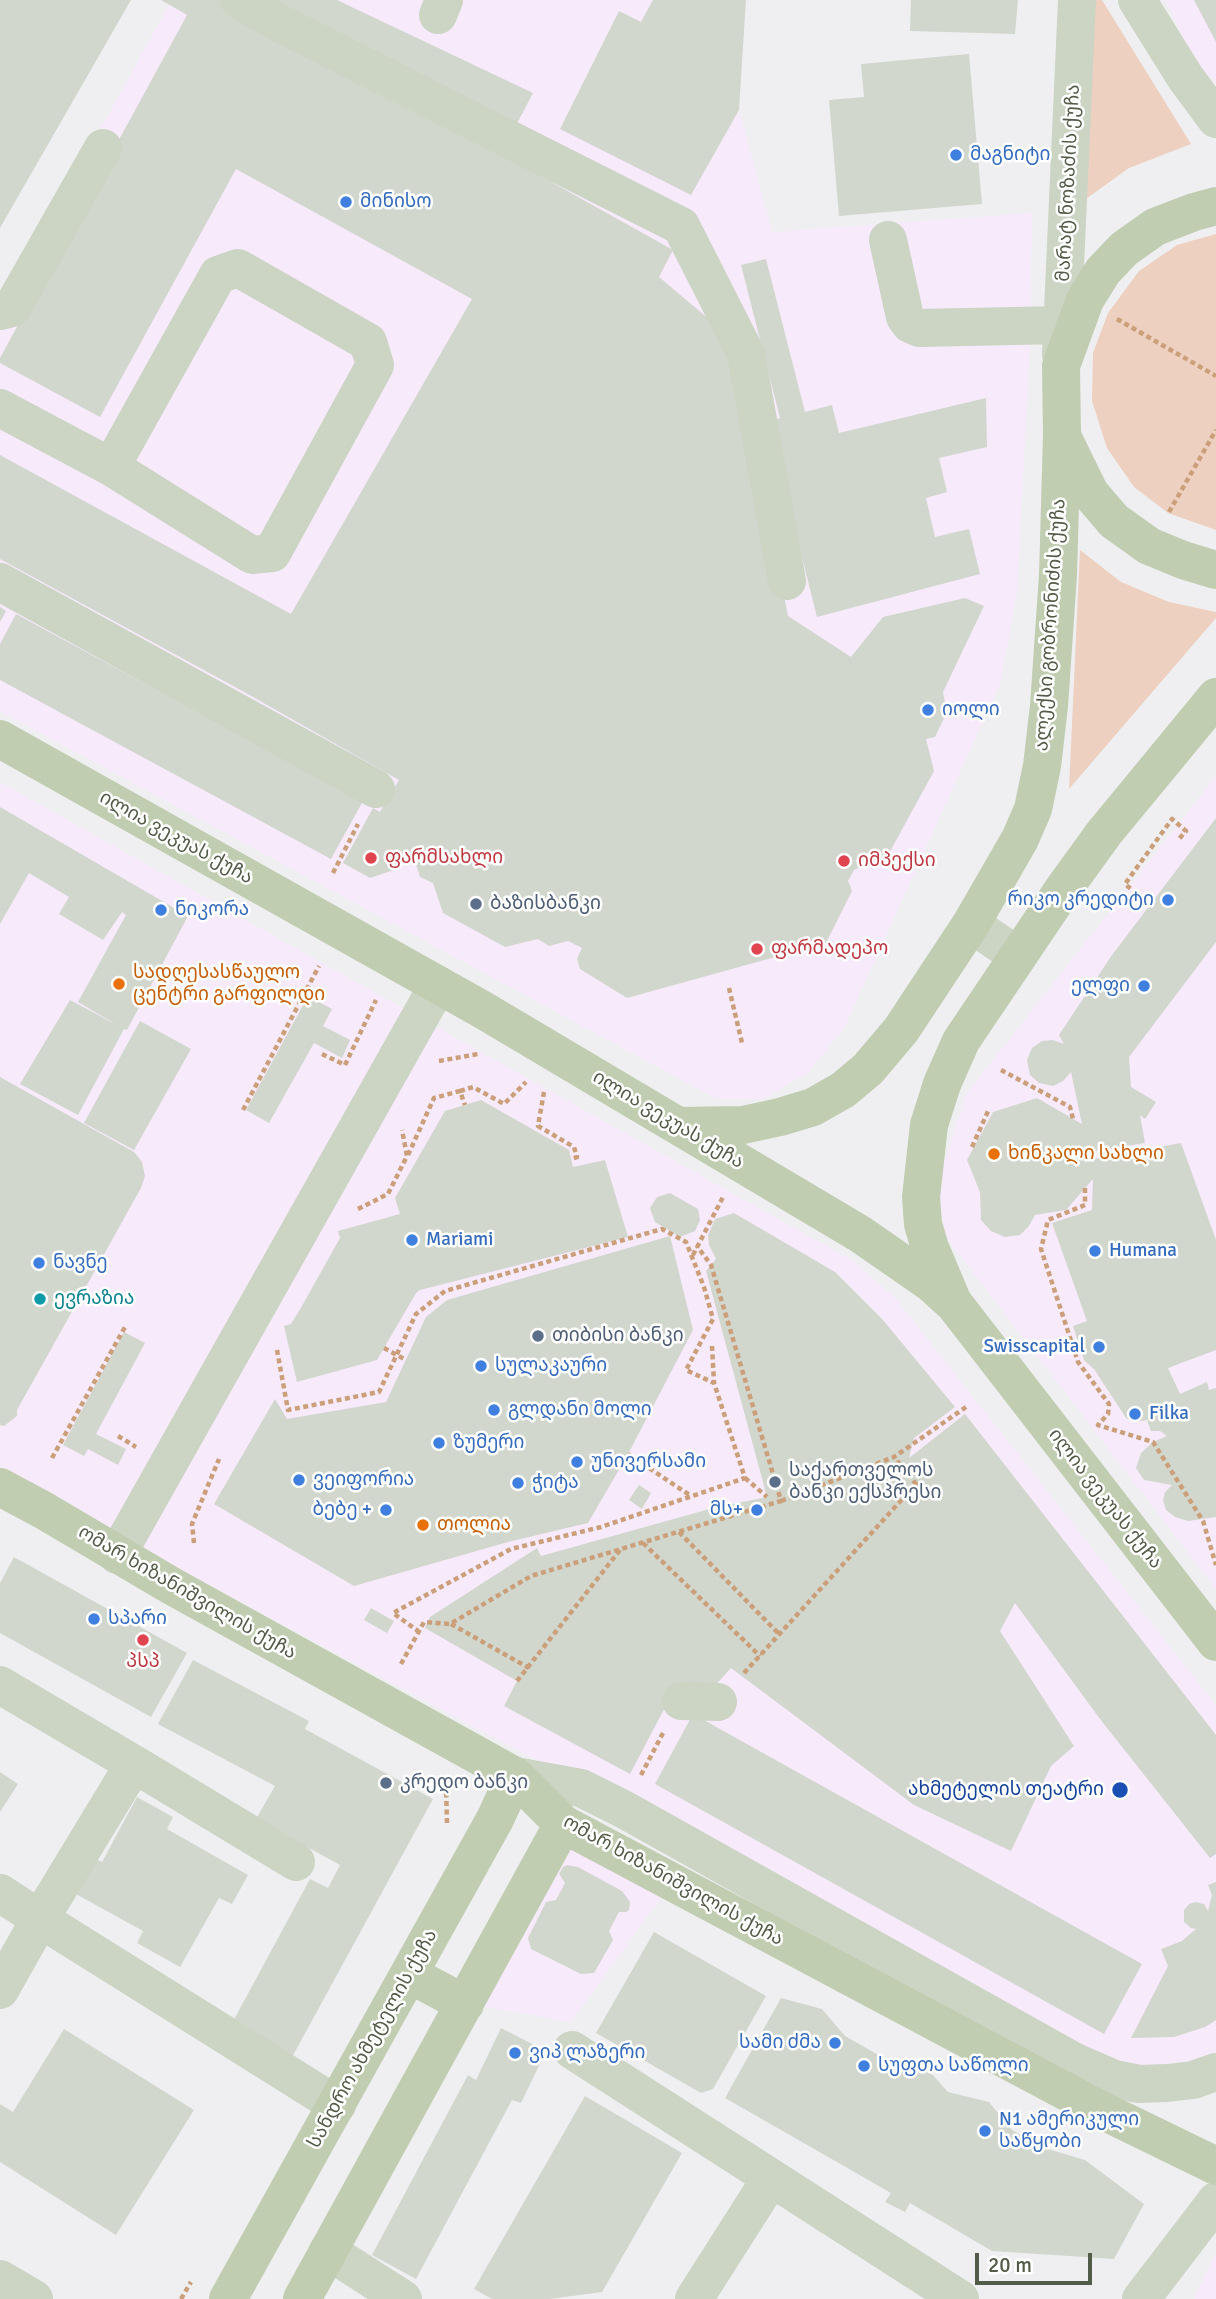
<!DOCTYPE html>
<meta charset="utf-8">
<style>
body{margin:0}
#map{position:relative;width:1216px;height:2299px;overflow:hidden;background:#efeff2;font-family:Signika,sans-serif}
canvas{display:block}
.scale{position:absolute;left:975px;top:2253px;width:117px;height:32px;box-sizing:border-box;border:4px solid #535c48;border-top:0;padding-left:9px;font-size:21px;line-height:24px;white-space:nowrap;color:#535c48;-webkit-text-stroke:5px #fff;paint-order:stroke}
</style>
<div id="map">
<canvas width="1216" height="2299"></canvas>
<div class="scale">20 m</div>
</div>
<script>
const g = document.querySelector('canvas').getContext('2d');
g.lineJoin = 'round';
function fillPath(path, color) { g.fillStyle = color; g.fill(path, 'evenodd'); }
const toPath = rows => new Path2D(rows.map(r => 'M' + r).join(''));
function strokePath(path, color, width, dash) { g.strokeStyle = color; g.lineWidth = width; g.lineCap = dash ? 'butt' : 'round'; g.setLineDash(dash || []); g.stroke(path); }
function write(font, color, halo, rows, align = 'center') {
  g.font = font + ' Signika,"Noto Sans Georgian",sans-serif'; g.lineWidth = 5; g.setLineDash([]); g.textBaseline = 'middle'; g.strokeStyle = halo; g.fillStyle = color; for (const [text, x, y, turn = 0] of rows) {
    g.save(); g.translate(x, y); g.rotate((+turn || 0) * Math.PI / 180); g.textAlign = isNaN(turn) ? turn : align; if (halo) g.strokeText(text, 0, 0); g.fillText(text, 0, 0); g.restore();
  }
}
fillPath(toPath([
 [161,0,746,0,739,110,772,232,1032,213,1030,342,1017,594,1000,684,845,1026,809,1072,763,1099,717,1099,0,711,0,295,7,298,169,5],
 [1166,0,1216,0,1216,83,1192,58],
 [1216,776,1216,1589,945,1236,937,1184,967,1093],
 [0,782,853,1261,895,1298,1216,1705,1216,2056,1149,2072,1099,2061,48,1499,0,1471],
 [568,1841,663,1895,571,2022,479,2006],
 [1216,2252,1216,2299,1194,2299]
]), '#f6eafb');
fillPath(toPath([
 [1088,0,1102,0,1191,144,1129,168,1076,206],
 [1216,234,1216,530,1168,513,1134,487,1107,448,1092,401,1093,353,1108,313,1139,271,1177,245],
 [1080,550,1121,582,1169,602,1216,612,1216,618,1069,789]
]), '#edd0c0');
fillPath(toPath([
 [0,0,131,0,0,228],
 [161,0,226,0,673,250,659,277,736,342,788,616,851,657,883,617,965,598,984,606,943,692,947,712,935,737,926,739,934,771,887,857,854,870,848,881,852,891,826,943,627,998,580,969,577,959,582,948,568,941,549,946,538,939,505,947,443,913,433,883,420,877,413,855,405,850,394,870,370,878,343,863,373,808,380,812,399,780,246,693,0,559,0,455,291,614,472,299,236,169,100,417,0,363,0,358,187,15],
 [250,0,337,0,533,93,512,133],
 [653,0,746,0,739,110,691,195,560,129,619,11,641,22],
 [911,0,1018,0,1015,34,910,31],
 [1194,0,1216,0,1216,42],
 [969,54,982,204,839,216,829,100,864,97,861,64],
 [766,259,805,412,832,405,839,433,986,398,987,447,939,458,947,492,926,498,935,537,969,529,980,574,817,617,768,422,780,418,741,265],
 [0,607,6,611,0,622],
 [16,614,363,801,331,859,0,680,0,644],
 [0,807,188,916,127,1030,124,1029,78,1115,20,1084,70,1000,117,1025,78,1002,126,915,122,912,103,940,59,914,69,897,29,873,0,924],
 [1216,818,1216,942,1129,1057,1131,1087,1156,1102,1145,1119,1140,1115,1145,1143,1088,1152,1089,1160,1181,1143,1216,1240,1216,1350,1168,1368,1180,1394,1207,1382,1209,1390,1216,1388,1216,1517,1188,1521,1175,1517,1166,1510,1163,1500,1165,1492,1172,1485,1144,1480,1136,1468,1141,1453,1153,1442,1167,1436,1160,1431,1151,1431,1147,1420,1135,1422,1126,1418,1094,1369,1084,1360,1073,1326,1087,1321,1052,1223,1092,1210,1093,1179,1066,1210,1035,1215,1029,1226,1020,1235,1005,1237,991,1231,981,1220,980,1192,967,1160,993,1112,1037,1098,1082,1124,1071,1072,1063,1081,1053,1086,1039,1083,1030,1075,1027,1060,1032,1048,1042,1041,1053,1040,1064,1044,1059,1035,1112,955],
 [308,996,332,1009,323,1026,350,1040,342,1058,314,1043,269,1123,246,1110],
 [140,1021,191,1049,134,1150,84,1123],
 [0,1077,134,1152,142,1162,145,1176,141,1188,17,1410,17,1416,4,1426,0,1425],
 [481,1100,569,1150,573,1167,605,1160,628,1237,420,1290,416,1293,377,1360,297,1382,284,1326,291,1324,302,1306,340,1238,338,1231,400,1214,395,1198,445,1111],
 [670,1193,698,1209,700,1220,695,1231,680,1237,655,1222,650,1208,657,1197],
 [734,1213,835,1272,883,1320,955,1407,914,1438,909,1458,965,1414,1216,1735,1216,1854,1210,1858,1100,1719,1015,1603,1000,1631,1074,1746,1051,1766,1011,1851,914,1805,731,1668,712,1689,671,1696,630,1774,504,1706,517,1681,425,1628,430,1617,537,1548,541,1556,713,1508,767,1497,706,1271,716,1259,709,1245,708,1235,715,1219],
 [670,1236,693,1330,628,1454,588,1523,508,1542,354,1586,214,1504,275,1399,287,1419,386,1402,426,1317,447,1300],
 [124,1332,145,1343,96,1434,126,1449,118,1465,88,1449,84,1456,63,1445],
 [639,1485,651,1493,642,1509,629,1500],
 [14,1557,187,1653,151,1717,0,1633,0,1583],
 [371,1608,394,1621,387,1633,364,1620],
 [193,1660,309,1721,305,1729,433,1799,291,2059,231,2025,310,1879,328,1888,340,1865,256,1819,275,1786,158,1724],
 [693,1714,1142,1964,1104,2034,655,1784],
 [0,1772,18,1784,0,1812],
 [137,1797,173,1817,167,1829,248,1875,232,1904,219,1898,180,1967,137,1943,143,1931,74,1893,94,1858,102,1862],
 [567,1865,578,1867,622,1891,630,1902,629,1910,626,1912,619,1912,609,1931,613,1940,594,1973,581,1974,531,1949,528,1938,546,1902,556,1900,565,1883,559,1874,563,1867],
 [1216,1882,1216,2020,1205,2027,1174,2037,1131,2038,1168,1966,1161,1949,1182,1941,1196,1929,1191,1928,1184,1922,1184,1910,1189,1904,1196,1902,1204,1904,1208,1911,1212,1895,1208,1885],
 [654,1932,766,1996,713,2089,701,2093,596,2033],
 [781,1998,822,2009,845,2036,882,2057,920,2061,948,2092,989,2102,1012,2130,1048,2149,1085,2160,1144,2204,1114,2259,992,2251,910,2203,905,2212,885,2202,891,2193,725,2098],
 [501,2028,546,2051,521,2103,512,2100,416,2279,372,2255,468,2075,476,2080],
 [64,2029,194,2110,116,2235,0,2162,0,2104,13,2112],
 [585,2096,682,2153,602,2292,550,2299,492,2299,474,2289]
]), '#d2d7ce');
strokePath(toPath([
 [1117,319,1216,376],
 [1169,512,1216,430],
 [333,873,358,824],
 [1137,894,1125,884,1172,819,1186,831,1179,839],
 [729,988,742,1043],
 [322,1054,345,1065,376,1000],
 [439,1061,478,1054],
 [1001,1070,1070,1107,1073,1119],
 [460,1091,473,1087,504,1104,526,1082],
 [544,1092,538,1126,574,1147,577,1157,571,1159],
 [243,1110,319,966],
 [972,1147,989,1109],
 [408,1155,434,1098,460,1091,465,1105],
 [1085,1188,1085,1205,1048,1220,1041,1249,1078,1362,1109,1404,1108,1414,1098,1425,1153,1442,1203,1521,1216,1565],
 [358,1209,388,1194,407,1156,402,1130],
 [693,1255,723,1197],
 [712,1346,714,1383],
 [384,1348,406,1360],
 [277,1350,288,1410,379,1392,416,1314,445,1291,662,1229,686,1242,704,1287,713,1319,686,1370,714,1383,745,1478,601,1527,511,1549,393,1613,418,1631],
 [118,1436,136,1447],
 [628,1454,691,1496],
 [52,1458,125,1327],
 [745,1478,767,1497],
 [781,1501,894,1457,966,1407],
 [679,1532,779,1634],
 [194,1543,192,1524,219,1459],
 [643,1543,760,1656],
 [451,1624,529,1668],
 [401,1664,424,1622,450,1624,531,1576,781,1501,711,1265,697,1246],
 [744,1673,916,1484,894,1457],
 [517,1681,620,1550],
 [641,1775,663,1733],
 [447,1823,446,1788,449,1784],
 [181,2299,191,2282]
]), '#ca9f79', 4.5, [5, 3.5]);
strokePath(toPath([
 [239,0,281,24,681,226,746,354,787,581],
 [1137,0,1185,77,1216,119],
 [438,15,444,0],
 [888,240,905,317,910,324,919,328,1062,325],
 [0,311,12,308,103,148],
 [1061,355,1077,0],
 [0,408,111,467,252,555,272,553,375,365,368,342,238,268,218,275,111,467],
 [0,582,376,789],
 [971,924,1018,956],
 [117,1555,438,985],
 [0,1685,134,1764,40,1919,337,2105],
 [681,1701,718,1702],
 [134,1764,296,1862],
 [515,1776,581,1788,625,1810,1075,2062,1114,2079,1139,2084,1167,2083,1193,2080,1216,2072],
 [0,1893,40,1919,0,1990],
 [572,2050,960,2299],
 [328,2251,403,2299],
 [0,2279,34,2299],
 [694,2299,771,2178],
 [1141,2299,1216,2201]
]), '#ccd4c4', 38);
strokePath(toPath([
 [1064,440,1090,493,1114,521,1149,546,1183,560,1216,570],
 [0,739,483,1010,860,1234,932,1284,955,1305,1216,1642],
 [679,1126,743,1125,780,1117,813,1107,843,1090,868,1069,901,1030,971,924,1020,839,1033,809,1042,766,1049,706,1058,575,1062,435,1061,366,1085,300,1103,271,1124,249,1155,227,1194,212,1216,206],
 [952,1300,930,1248,923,1224,921,1197,929,1125,942,1084,961,1041,1062,891,1104,833,1216,697],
 [0,1487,43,1510,170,1585,515,1776,563,1824,1097,2108,1216,2166],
 [409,1974,465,2004],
 [228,2299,495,1819,515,1776],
 [302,2299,563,1824]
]), '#c0cdb0', 38);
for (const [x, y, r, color] of [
 [956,155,7,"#3f7fe0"],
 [346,202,7,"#3f7fe0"],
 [928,710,7,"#3f7fe0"],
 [371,858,7,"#e0444e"],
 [844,861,7,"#e0444e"],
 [1168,900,7,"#3f7fe0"],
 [476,904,7,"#5c6f8a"],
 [161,910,7,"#3f7fe0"],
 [757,949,7,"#e0444e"],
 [119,984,7,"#e8710a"],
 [1144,986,7,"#3f7fe0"],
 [994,1154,7,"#e8710a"],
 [412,1240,7,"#3f7fe0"],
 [1095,1251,7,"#3f7fe0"],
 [39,1263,7,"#3f7fe0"],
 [40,1299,7,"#0f9aa8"],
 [538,1336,7,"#5c6f8a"],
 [1099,1347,7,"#3f7fe0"],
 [481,1366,7,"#3f7fe0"],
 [494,1410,7,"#3f7fe0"],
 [1135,1414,7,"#3f7fe0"],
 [439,1443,7,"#3f7fe0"],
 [577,1462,7,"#3f7fe0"],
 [299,1480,7,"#3f7fe0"],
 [775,1482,7,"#5c6f8a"],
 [518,1483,7,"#3f7fe0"],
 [386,1510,7,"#3f7fe0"],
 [757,1510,7,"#3f7fe0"],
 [423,1525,7,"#e8710a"],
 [94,1619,7,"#3f7fe0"],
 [143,1640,7,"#e0444e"],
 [386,1783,7,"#5c6f8a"],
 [1120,1790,9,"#1a4fb4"],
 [835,2043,7,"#3f7fe0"],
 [515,2053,7,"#3f7fe0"],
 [864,2066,7,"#3f7fe0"],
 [985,2131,7,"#3f7fe0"]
]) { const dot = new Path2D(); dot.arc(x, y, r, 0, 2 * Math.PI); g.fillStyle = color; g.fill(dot); strokePath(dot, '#fff', 2.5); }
write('19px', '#366cbe', '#fff', [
 ["მაგნიტი",970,155],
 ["მინისო",360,202],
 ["იოლი",942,710],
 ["რიკო კრედიტი",1154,900,"right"],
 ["ნიკორა",175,910],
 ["ელფი",1130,986,"right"],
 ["Mariami",426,1240],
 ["Humana",1109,1251],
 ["ნავნე",53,1263],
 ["Swisscapital",1085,1347,"right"],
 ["სულაკაური",495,1366],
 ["გლდანი მოლი",508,1410],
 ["Filka",1149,1414],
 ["ზუმერი",453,1443],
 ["უნივერსამი",591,1462],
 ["ვეიფორია",313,1480],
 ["ჭიტა",532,1483],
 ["ბებე +",372,1510,"right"],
 ["მს+",743,1510,"right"],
 ["სპარი",108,1619],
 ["სამი ძმა",821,2043,"right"],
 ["ვიპ ლაზერი",529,2053],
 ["სუფთა საწოლი",878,2066],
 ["N1 ამერიკული",999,2120],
 ["საწყობი",999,2142]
], 'left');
write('19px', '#535c48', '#fff', [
 ["მარატ ნოზაძის ქუჩა",1069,183,-87],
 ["ალექსი გობრონიძის ქუჩა",1051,625,-86],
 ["ილია ვეკუას ქუჩა",176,838,29],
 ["ილია ვეკუას ქუჩა",668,1120,31],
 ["ილია ვეკუას ქუჩა",1105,1499,52],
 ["ომარ ხიზანიშვილის ქუჩა",187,1593,30],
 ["ომარ ხიზანიშვილის ქუჩა",673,1881,29],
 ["სანდრო ახმეტელის ქუჩა",373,2039,-61]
]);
write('19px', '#be3a42', '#fff', [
 ["ფარმსახლი",385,858],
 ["იმპექსი",858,861],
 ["ფარმადეპო",771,949],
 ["პსპ",143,1662,"center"]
], 'left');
write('19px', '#4e5e75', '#fff', [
 ["ბაზისბანკი",490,904],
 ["თიბისი ბანკი",552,1336],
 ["საქართველოს",789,1471],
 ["ბანკი ექსპრესი",789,1493],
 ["კრედო ბანკი",400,1783]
], 'left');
write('19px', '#c56008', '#fff', [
 ["სადღესასწაულო",133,973],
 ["ცენტრი გარფილდი",133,995],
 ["ხინკალი სახლი",1008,1154],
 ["თოლია",437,1525]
], 'left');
write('19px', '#0d838f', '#fff', [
 ["ევრაზია",54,1299]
], 'left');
write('19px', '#164399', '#fff', [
 ["ახმეტელის თეატრი",1104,1790]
], 'right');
</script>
